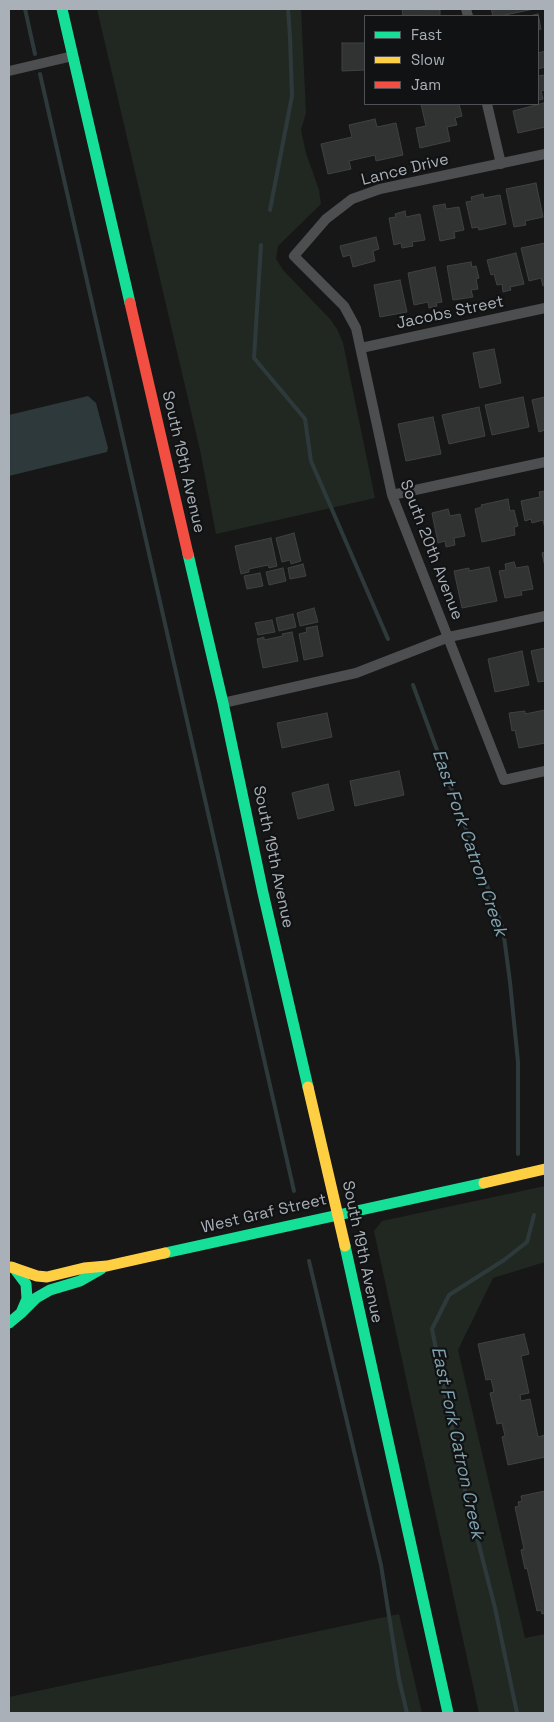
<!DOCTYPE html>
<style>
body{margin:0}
#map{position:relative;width:554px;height:1722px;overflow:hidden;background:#171717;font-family:"Space Grotesk",sans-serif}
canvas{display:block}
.frame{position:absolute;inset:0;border:10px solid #a9b0b7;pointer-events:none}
.legend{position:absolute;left:364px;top:15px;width:175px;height:90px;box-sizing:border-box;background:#111213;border:1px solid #4e5155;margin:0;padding:6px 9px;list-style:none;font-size:15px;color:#a9b0b7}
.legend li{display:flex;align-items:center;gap:10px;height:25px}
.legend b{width:25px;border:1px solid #4e5155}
</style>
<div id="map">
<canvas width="554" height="1722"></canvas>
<div class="frame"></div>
<ul class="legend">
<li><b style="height:6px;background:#16e098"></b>Fast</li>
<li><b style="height:6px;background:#ffcf43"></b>Slow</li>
<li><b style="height:6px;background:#f24e42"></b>Jam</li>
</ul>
</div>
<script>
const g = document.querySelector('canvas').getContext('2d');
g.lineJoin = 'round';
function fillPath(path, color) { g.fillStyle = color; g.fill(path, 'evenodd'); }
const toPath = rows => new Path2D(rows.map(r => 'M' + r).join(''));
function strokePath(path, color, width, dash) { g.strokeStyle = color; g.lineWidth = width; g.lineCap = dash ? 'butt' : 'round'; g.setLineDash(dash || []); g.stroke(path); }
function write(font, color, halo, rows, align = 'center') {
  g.font = font + ' "Space Grotesk",sans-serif'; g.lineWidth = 4.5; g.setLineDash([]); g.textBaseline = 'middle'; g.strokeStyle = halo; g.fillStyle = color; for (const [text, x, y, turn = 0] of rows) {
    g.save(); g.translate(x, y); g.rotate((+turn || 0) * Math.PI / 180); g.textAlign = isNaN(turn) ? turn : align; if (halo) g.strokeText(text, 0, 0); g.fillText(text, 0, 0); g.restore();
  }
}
fillPath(toPath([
 [97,9,301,9,306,113,301,130,306,153,319,190,321,204,278,246,276,259,283,270,330,319,337,329,343,343,375,498,216,534,200,450],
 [545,1186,545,1262,493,1278,458,1350,525,1638,545,1634,545,1713,479,1713,374,1231,382,1221],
 [399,1614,422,1713,9,1713,9,1697]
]), '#212821');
fillPath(toPath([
 [88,396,96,403,108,448,107,452,9,476,9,415]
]), '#2e393c');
strokePath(toPath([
 [25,9,35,54],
 [40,74,294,1191],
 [270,210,292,96,290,37,288,9],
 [261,245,254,358,305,419,311,461,388,639],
 [413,685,503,929,510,982,518,1062,518,1154],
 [309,1261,381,1565,399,1679,407,1713],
 [517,1713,495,1608,462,1478,432,1329,449,1295,504,1260,527,1242,534,1215]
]), '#2e393c', 4);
const building = toPath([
 [402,9,440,10,440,16,403,16,402,9],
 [491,9,534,9,500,16,493,16,491,9],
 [538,14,541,29,538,30,538,16,529,16,538,14],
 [342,43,365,43,365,70,342,71,342,43],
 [545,51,545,67,538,69,538,53,545,51],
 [545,75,545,90,541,91,543,99,538,100,538,76,545,75],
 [544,103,545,127,518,133,513,111,544,103],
 [421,104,459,104,462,116,455,118,457,125,447,127,450,141,420,148,416,128,426,126,421,104],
 [375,119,377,127,396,123,403,155,376,161,375,155,349,161,351,169,328,174,321,144,352,137,349,125,375,119],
 [536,183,543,217,525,221,526,225,514,227,506,189,536,183],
 [483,194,484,198,500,195,506,224,479,230,478,227,472,228,466,202,472,201,471,197,483,194],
 [445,204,446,209,459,207,464,230,454,232,455,238,440,241,433,206,445,204],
 [405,211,406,217,420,214,425,240,412,242,413,246,402,248,401,243,394,245,389,218,396,217,395,214,405,211],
 [376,237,379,249,373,251,375,261,353,267,350,255,343,257,340,246,376,237],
 [545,243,545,285,543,286,541,278,529,281,521,248,545,243],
 [516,253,524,284,510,287,511,290,503,292,502,284,497,285,494,274,491,275,487,260,516,253],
 [471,262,472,267,476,266,479,278,476,279,478,289,471,290,473,297,453,300,447,266,471,262],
 [435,267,442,302,436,303,437,306,429,308,428,302,414,305,408,273,435,267],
 [400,280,407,312,380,317,374,285,400,280],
 [494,349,501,383,480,388,473,353,494,349],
 [523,397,529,427,492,435,485,405,523,397],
 [545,397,545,430,539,432,532,400,545,397],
 [479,407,485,436,449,444,442,415,479,407],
 [433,417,441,454,406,461,398,424,433,417],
 [545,491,545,529,543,520,532,523,531,519,525,521,521,501,540,497,539,492,545,491],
 [508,499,510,511,514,510,518,526,514,527,515,535,482,542,475,509,482,507,481,505,508,499],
 [448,509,450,516,460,514,465,536,454,538,455,545,446,547,445,541,438,543,432,513,448,509],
 [294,533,301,561,291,564,290,560,282,562,276,538,294,533],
 [271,538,277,566,269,568,268,565,249,569,249,572,241,574,235,546,271,538],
 [545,552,545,567,542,553,545,552],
 [514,562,516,568,528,566,533,589,521,591,522,595,505,598,499,571,506,570,505,564,514,562],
 [303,564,306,576,290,579,288,568,303,564],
 [489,567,497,601,462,608,454,571,469,568,469,571,489,567],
 [283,568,286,581,269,585,266,572,283,568],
 [260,573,263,586,247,589,244,576,260,573],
 [314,608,318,622,300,626,297,613,314,608],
 [293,614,296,627,279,631,276,618,293,614],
 [272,620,275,632,258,635,255,623,272,620],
 [317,626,323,656,304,660,299,634,307,632,306,628,317,626],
 [292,632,298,661,263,668,257,639,264,637,264,640,283,636,282,634,292,632],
 [545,648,545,681,538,682,531,651,545,648],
 [522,651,529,685,495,692,488,659,522,651],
 [545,710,545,743,519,748,515,730,512,731,509,713,525,711,525,714,545,710],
 [327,713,332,737,282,748,277,723,327,713],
 [399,771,404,795,355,806,350,781,399,771],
 [328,784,334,810,298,819,292,793,328,784],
 [524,1334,529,1354,521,1356,529,1393,520,1395,521,1401,530,1399,538,1437,545,1435,545,1457,508,1465,502,1437,505,1436,502,1423,497,1424,490,1393,494,1392,491,1379,486,1380,478,1344,524,1334],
 [545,1491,545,1613,542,1614,541,1610,537,1611,527,1568,525,1569,521,1550,524,1549,515,1507,519,1506,518,1502,522,1501,521,1496,545,1491]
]);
fillPath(building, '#313232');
strokePath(building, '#3f4243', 1);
strokePath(toPath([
 [466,9,468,16],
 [9,71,73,56],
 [487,104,501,164],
 [545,154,380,189,352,199,326,219,294,256,344,306,356,328,392,495,504,780,545,771],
 [361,348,545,308],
 [392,495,545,462],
 [223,703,356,673,449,637,545,616]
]), '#4c4e50', 10);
strokePath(toPath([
 [62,9,130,303],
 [188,554,223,703,263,893,308,1087],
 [345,1246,448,1713],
 [165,1253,484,1183],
 [21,1313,36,1298,50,1290,80,1281,101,1269],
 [9,1323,21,1313,27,1299,26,1284,14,1268]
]), '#16e098', 11);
strokePath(toPath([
 [308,1087,345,1246],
 [484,1183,545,1169],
 [11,1267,37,1276,47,1277,84,1268,107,1266,165,1253]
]), '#ffcf43', 11);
strokePath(toPath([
 [130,303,188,554]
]), '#f24e42', 11);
write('16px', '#a9b0b7', '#111213', [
 ["Lance Drive",405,170,-14],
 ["Jacobs Street",450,313,-12],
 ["South 19th Avenue",183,462,77],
 ["South 20th Avenue",431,550,69],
 ["South 19th Avenue",273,857,78],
 ["West Graf Street",264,1214,-13],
 ["South 19th Avenue",362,1252,78]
]);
write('italic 18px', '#82a4b0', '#111213', [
 ["East Fork Catron Creek",469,843,71],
 ["East Fork Catron Creek",457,1443,78]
]);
</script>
